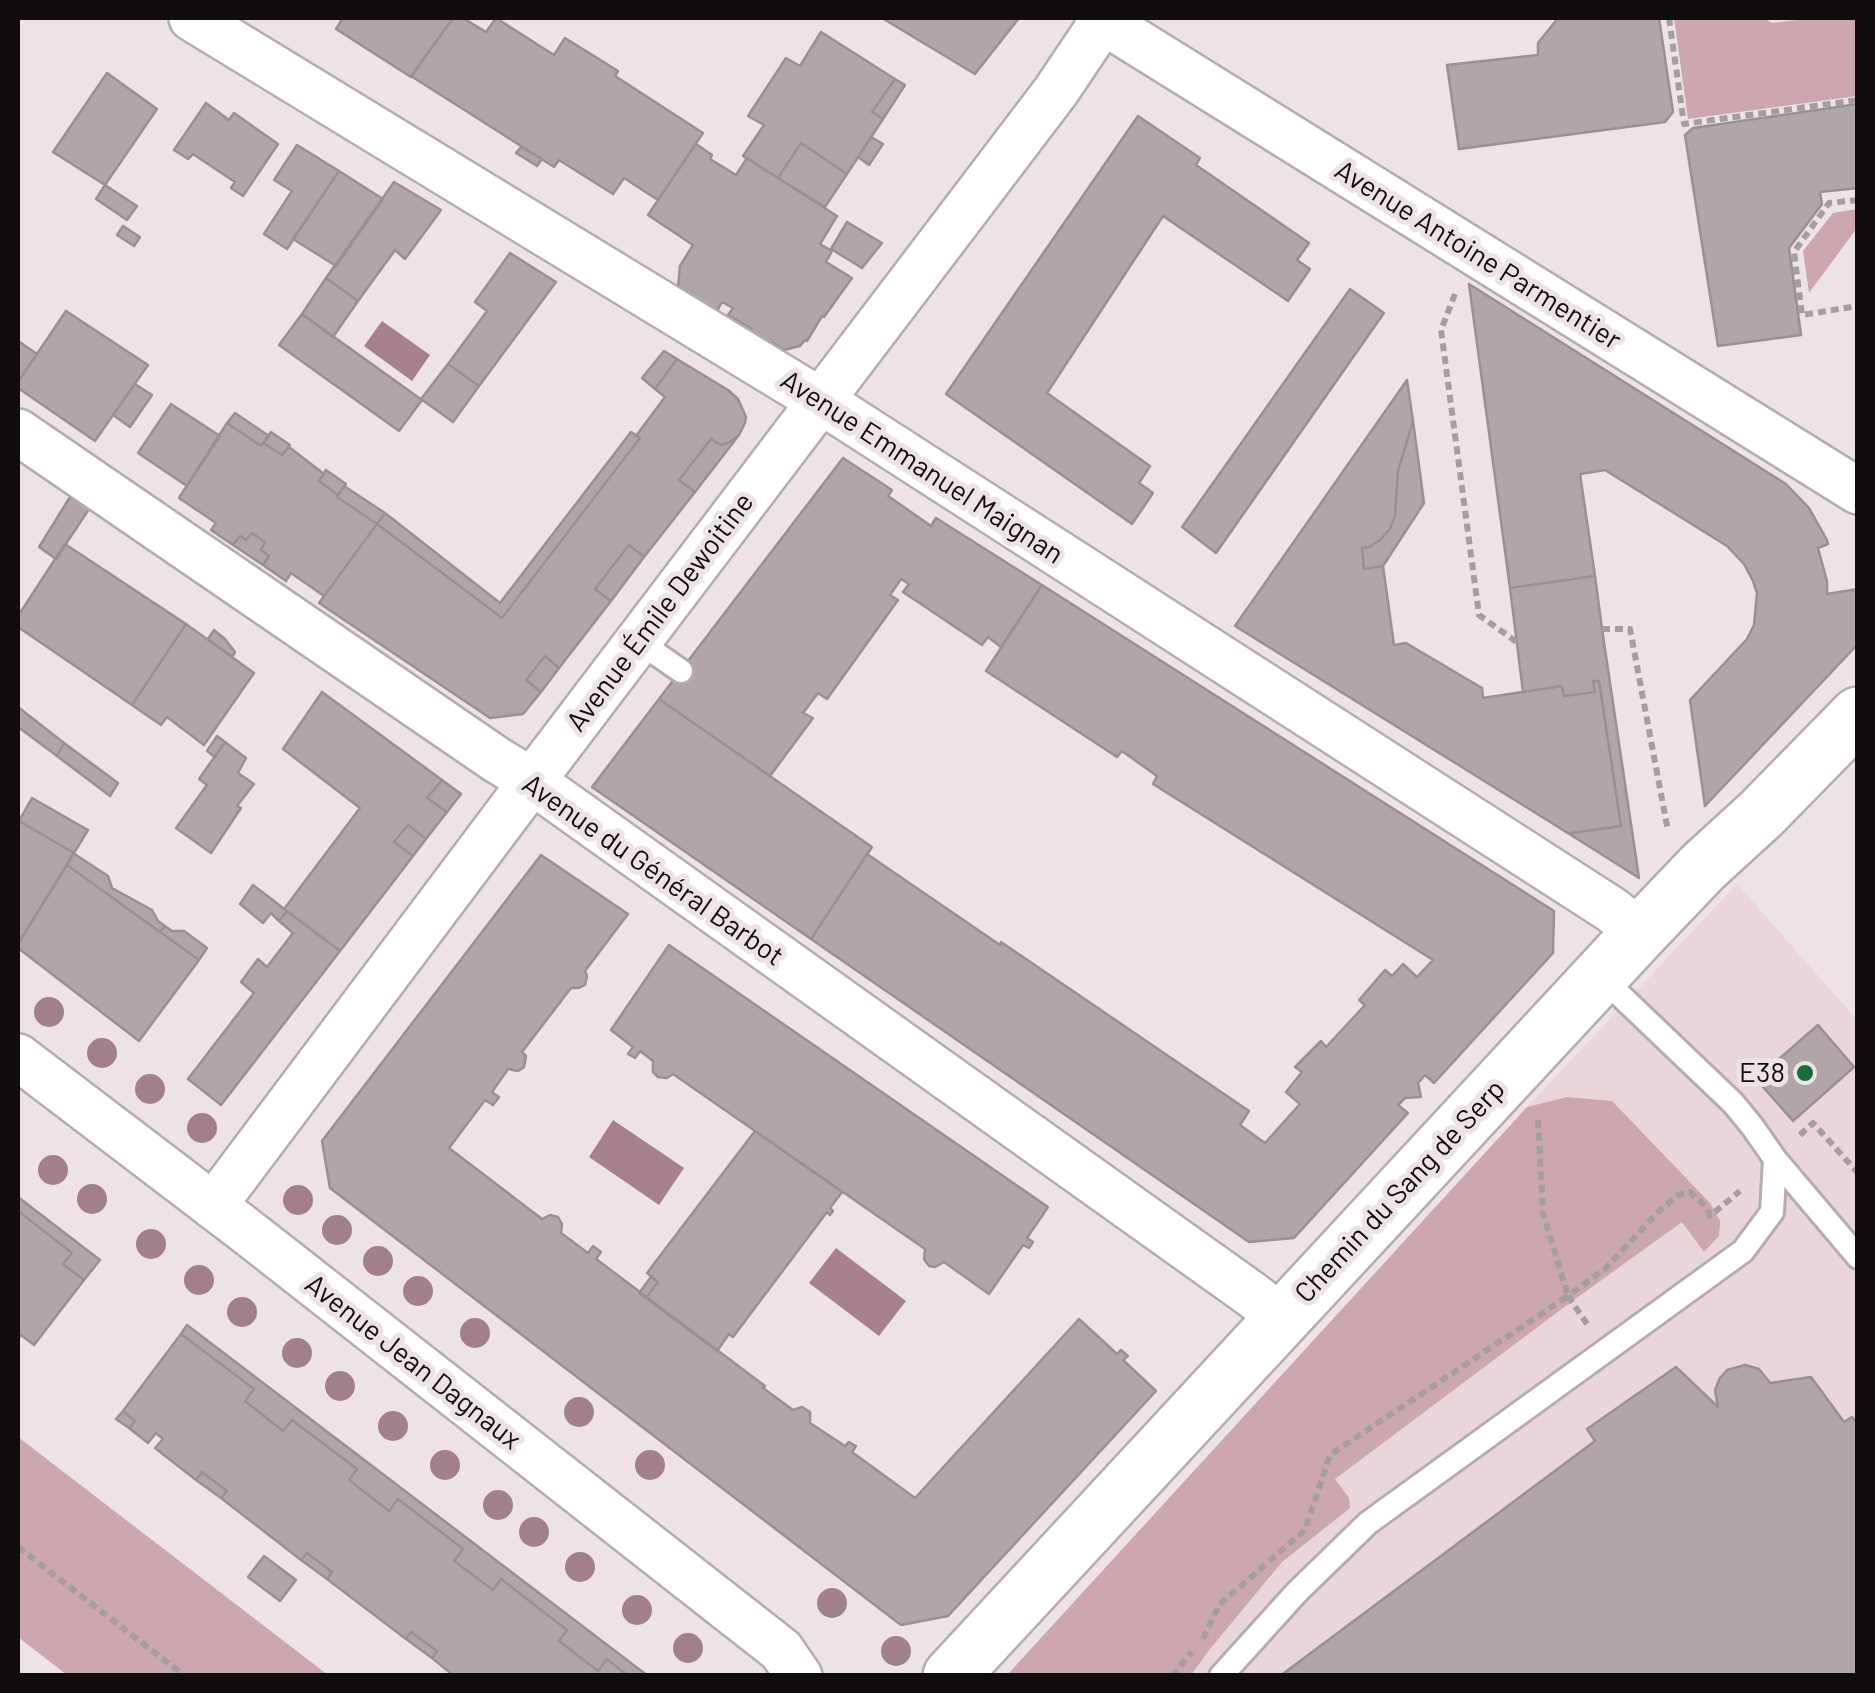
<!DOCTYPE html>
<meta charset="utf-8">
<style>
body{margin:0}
#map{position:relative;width:1875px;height:1693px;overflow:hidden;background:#ede2e5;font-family:Barlow,sans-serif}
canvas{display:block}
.frame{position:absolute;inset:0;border:20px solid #110d0e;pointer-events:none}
</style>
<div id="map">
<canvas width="1875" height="1693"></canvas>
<div class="frame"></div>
</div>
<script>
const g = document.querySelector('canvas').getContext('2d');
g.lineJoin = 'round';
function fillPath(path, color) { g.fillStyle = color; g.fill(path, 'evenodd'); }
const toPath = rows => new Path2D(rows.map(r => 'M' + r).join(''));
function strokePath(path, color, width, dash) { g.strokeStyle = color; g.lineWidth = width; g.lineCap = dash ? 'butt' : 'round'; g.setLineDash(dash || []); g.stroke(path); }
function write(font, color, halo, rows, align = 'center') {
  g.font = font + ' Barlow,sans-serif'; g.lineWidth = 10; g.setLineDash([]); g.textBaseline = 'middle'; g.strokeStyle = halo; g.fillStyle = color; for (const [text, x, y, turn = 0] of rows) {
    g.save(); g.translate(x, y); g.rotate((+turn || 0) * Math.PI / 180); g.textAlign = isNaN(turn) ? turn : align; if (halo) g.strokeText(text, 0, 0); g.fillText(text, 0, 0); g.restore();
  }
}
fillPath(toPath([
 [1737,884,1857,1020,1857,1675,1008,1676,1527,1107]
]), '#e9d5da');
fillPath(toPath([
 [1674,18,1764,18,1772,23,1814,18,1857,18,1857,96,1688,119],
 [1857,209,1857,228,1809,293,1803,251,1833,213],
 [1567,1097,1612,1101,1710,1203,1720,1221,1719,1236,1704,1252,1682,1222,1571,1302,1335,1479,1349,1498,1350,1508,1282,1562,1210,1649,1191,1675,1007,1675,1527,1107],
 [18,1437,328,1675,329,1675,67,1675,18,1637]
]), '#cda7b0');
fillPath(toPath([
 [382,321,430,355,412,381,364,346],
 [613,1120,684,1168,659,1205,589,1157],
 [836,1248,906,1301,879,1336,809,1283]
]), '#a6808a');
const building = toPath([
 [343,18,453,18,411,77,336,29,343,18],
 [453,18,463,18,486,32,496,18,554,55,565,38,618,71,615,76,703,133,658,200,624,178,613,194,559,160,554,167,411,76,453,18],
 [882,18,1019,18,975,74,882,18],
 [1558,18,1659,18,1673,112,1665,122,1459,149,1447,65,1538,55,1538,43,1558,18],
 [821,32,895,79,872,112,883,119,847,174,801,143,778,178,743,156,764,125,748,116,786,58,800,66,821,32],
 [107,73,157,109,105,185,53,152,107,73],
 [895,79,905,85,883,119,872,112,895,79],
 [206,103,229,120,234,113,278,144,243,196,231,188,235,182,193,154,188,159,174,150,206,103],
 [1858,104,1858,188,1820,192,1822,204,1789,248,1801,335,1718,346,1685,135,1693,128,1858,104],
 [1138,116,1200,158,1196,165,1309,243,1297,260,1310,269,1288,301,1163,216,1047,393,1150,466,1139,483,1153,493,1132,524,946,394,1138,116],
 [871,137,883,144,869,165,858,157,871,137],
 [801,143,847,174,825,207,778,178,801,143],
 [696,144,712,155,710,159,736,175,747,158,837,216,820,244,832,251,826,262,852,278,824,317,822,316,807,341,805,340,800,346,784,350,772,342,771,345,749,332,752,329,728,315,733,308,722,302,716,313,678,287,680,266,693,245,648,215,696,144],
 [297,145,339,171,287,249,264,234,292,191,274,180,297,145],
 [521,147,542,159,537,166,516,153,521,147],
 [339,171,383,199,336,266,293,239,339,171],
 [394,182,441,210,405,259,395,250,358,301,326,278,394,182],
 [105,185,137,206,127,220,96,199,105,185],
 [847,222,882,243,862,268,831,249,847,222],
 [123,226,140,237,134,246,117,235,123,226],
 [510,253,556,282,479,386,448,364,487,311,475,302,510,253],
 [326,278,358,301,333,337,302,314,326,278],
 [1469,284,1786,484,1809,508,1827,540,1828,544,1818,548,1827,581,1827,594,1858,589,1858,644,1705,806,1690,700,1747,639,1754,625,1757,593,1753,581,1744,564,1727,546,1605,470,1580,474,1595,576,1510,588,1469,284],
 [1350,289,1384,313,1216,553,1182,527,1350,289],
 [66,311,148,365,95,441,18,388,18,382,66,311],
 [302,314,422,400,399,431,279,345,302,314],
 [18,341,37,354,18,382,18,341],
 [664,351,677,359,655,389,642,378,664,351],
 [677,359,728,390,738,399,746,417,745,423,739,435,730,442,721,445,711,439,679,480,695,492,644,557,629,545,595,589,611,601,559,668,545,656,526,680,541,692,523,714,490,718,319,603,377,524,502,618,640,438,636,436,665,397,655,389,677,359],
 [448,364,479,386,453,422,421,399,448,364],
 [1407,380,1413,421,1398,471,1395,516,1390,529,1380,540,1369,547,1362,548,1364,569,1383,566,1394,645,1406,643,1482,688,1483,698,1562,686,1564,696,1595,692,1593,681,1599,681,1621,826,1572,833,1571,835,1235,626,1407,380],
 [135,384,152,395,130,427,113,415,135,384],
 [171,404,220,436,187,486,138,453,171,404],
 [235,413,269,436,261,446,227,423,235,413],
 [1413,421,1424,503,1383,566,1364,569,1362,548,1369,547,1380,540,1390,529,1395,516,1398,471,1413,421],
 [227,423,261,446,263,443,282,455,289,447,324,474,319,481,338,495,337,497,377,524,324,596,291,573,286,581,263,565,269,556,261,550,265,542,252,533,246,540,240,536,233,545,211,530,216,523,179,498,227,423],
 [271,432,290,445,282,455,263,443,271,432],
 [631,432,640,438,502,618,377,524,385,513,500,603,631,432],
 [739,435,695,492,679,480,711,439,721,445,730,442,739,435],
 [843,458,892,490,888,496,931,526,936,518,1042,585,1001,647,988,637,982,645,903,592,909,584,901,579,890,595,898,600,827,699,818,693,803,713,813,718,770,776,659,699,843,458],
 [326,470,346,484,338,495,319,481,326,470],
 [344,486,385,513,377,524,337,497,344,486],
 [70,497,89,509,56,559,39,547,70,497],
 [252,533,265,542,261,550,269,556,263,565,233,545,240,536,246,540,252,533],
 [65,544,186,624,132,705,18,627,18,616,65,544],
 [629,545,644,557,611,601,595,589,629,545],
 [1595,576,1602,629,1639,878,1571,835,1572,833,1621,826,1599,681,1593,681,1595,692,1564,696,1562,686,1523,692,1510,588,1595,576],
 [1042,585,1554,911,1553,953,1434,1083,1425,1075,1418,1083,1421,1097,1405,1098,1398,1105,1408,1113,1294,1238,1249,1242,811,939,867,854,1000,945,1001,942,1249,1111,1240,1125,1265,1143,1300,1104,1286,1092,1302,1072,1295,1067,1321,1041,1326,1047,1365,1005,1359,1000,1385,970,1392,976,1403,964,1417,977,1433,960,1153,784,1157,776,1122,751,1117,757,986,671,1042,585],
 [186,624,254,673,204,745,167,717,161,725,132,705,186,624],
 [214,630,225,639,235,652,232,657,208,639,214,630],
 [545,656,559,668,541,692,526,680,545,656],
 [322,692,442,780,427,798,447,812,426,839,408,825,394,842,413,856,340,951,284,909,360,808,283,749,322,692],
 [659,699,872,847,811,939,592,787,659,699],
 [18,707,64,743,57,756,18,727,18,707],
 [217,736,225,742,215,757,207,751,217,736],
 [225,742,246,758,238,773,254,784,237,806,241,808,211,853,176,828,207,785,199,779,225,742],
 [64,743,118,783,110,796,57,756,64,743],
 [442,780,461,794,447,812,427,798,442,780],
 [32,798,88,830,74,853,19,821,32,798],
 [19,821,74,853,18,944,18,823,19,821],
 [408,825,426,839,413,856,394,842,408,825],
 [73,853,108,876,112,888,152,910,158,921,165,926,160,932,67,865,73,853],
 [541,855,628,914,585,971,587,976,585,985,579,988,571,988,522,1052,526,1056,524,1067,518,1071,508,1069,492,1092,499,1097,493,1105,485,1100,449,1148,542,1219,550,1215,558,1217,562,1224,561,1233,588,1253,593,1246,601,1252,596,1259,765,1386,763,1388,793,1410,802,1407,810,1412,810,1423,845,1446,849,1442,856,1446,852,1452,915,1498,1079,1319,1117,1354,1121,1350,1128,1356,1123,1360,1156,1391,948,1616,901,1625,330,1188,322,1141,541,855],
 [67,865,199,960,139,1041,18,948,18,944,67,865],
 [253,885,287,911,279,921,271,913,263,923,240,904,253,885],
 [287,911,340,951,221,1105,188,1079,254,993,241,982,258,959,267,967,293,933,279,921,287,911],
 [165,926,172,931,184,931,207,948,199,960,160,932,165,926],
 [669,945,1048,1207,1027,1238,1033,1242,1029,1248,1023,1245,989,1294,944,1262,935,1267,929,1266,924,1259,925,1249,673,1074,667,1078,658,1077,653,1072,653,1061,640,1051,635,1058,628,1054,633,1047,611,1030,669,945],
 [1818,1025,1854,1067,1793,1121,1756,1079,1818,1025],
 [755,1131,842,1192,830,1208,833,1211,830,1215,827,1212,733,1337,729,1334,717,1351,646,1298,658,1282,647,1273,755,1131],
 [18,1197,100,1260,84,1280,63,1264,72,1253,18,1211,18,1197],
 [18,1211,72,1253,63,1264,84,1280,34,1345,21,1335,18,1339,18,1211],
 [651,1277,658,1282,646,1298,639,1293,651,1277],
 [187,1325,648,1676,628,1676,607,1659,598,1671,559,1641,567,1630,501,1579,493,1590,454,1561,463,1549,398,1499,389,1511,349,1480,357,1469,292,1420,283,1431,245,1401,254,1389,181,1334,187,1325],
 [181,1334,254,1389,245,1401,283,1431,292,1420,357,1469,349,1480,389,1511,398,1499,463,1549,454,1561,493,1590,501,1579,567,1630,559,1641,598,1671,607,1659,628,1676,454,1676,432,1658,437,1651,411,1632,406,1639,327,1579,332,1572,307,1553,301,1560,221,1498,227,1491,202,1472,196,1480,155,1448,163,1439,156,1433,148,1443,129,1428,135,1421,123,1411,181,1334],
 [1745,1365,1759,1369,1770,1383,1811,1377,1844,1422,1852,1417,1858,1424,1858,1676,1280,1676,1595,1441,1587,1429,1676,1367,1718,1407,1715,1390,1720,1378,1727,1370,1745,1365],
 [123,1411,135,1421,129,1428,116,1419,123,1411],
 [202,1472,227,1491,221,1498,196,1480,202,1472],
 [307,1553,332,1572,327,1579,301,1560,307,1553],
 [264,1556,296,1580,280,1601,248,1577,264,1556],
 [411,1632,437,1651,432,1658,406,1639,411,1632]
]);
fillPath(building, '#b0a6a8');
strokePath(building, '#9a9092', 2.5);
const lane = toPath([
 [638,641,681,671],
 [1775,1159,1858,1257],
 [1221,1676,1297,1592,1368,1523,1743,1251,1772,1212,1775,1159,1752,1126,1733,1103,1600,976]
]);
const street = toPath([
 [192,18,840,413,1612,910,1640,933],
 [1098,18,1858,491],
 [18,432,497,760,532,781,1251,1294,1282,1318],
 [18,1057,249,1233,781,1650,799,1676],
 [213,1206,532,781,1056,91,1105,18]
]);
const secondary = toPath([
 [951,1676,1640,933,1703,867,1761,814,1858,715]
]);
strokePath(lane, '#b6acae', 28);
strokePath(street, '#b6acae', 50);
strokePath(secondary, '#b6acae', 60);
strokePath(toPath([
 [1669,18,1684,124,1858,100],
 [1858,200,1829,203,1794,252,1802,315,1858,306],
 [1455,294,1441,330,1479,615,1518,643],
 [1602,629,1630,629,1668,831],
 [1800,1135,1813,1123,1858,1173],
 [1587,1324,1568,1296,1606,1268,1658,1212,1678,1195,1690,1192,1707,1208,1710,1216,1740,1191],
 [18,1547,185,1676],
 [1203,1639,1219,1605,1305,1530,1330,1455,1568,1296,1543,1213,1538,1119],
 [1172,1676,1192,1652]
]), '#a59d9f', 6, [8, 5]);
strokePath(lane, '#fff', 22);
strokePath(street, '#fff', 45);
strokePath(secondary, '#fff', 55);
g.fillStyle = '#a2808a';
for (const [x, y] of [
 [49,1012],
 [102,1053],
 [150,1089],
 [202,1128],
 [53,1170],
 [92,1199],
 [298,1200],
 [337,1230],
 [151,1244],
 [378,1261],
 [199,1280],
 [418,1291],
 [242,1312],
 [475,1333],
 [297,1353],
 [340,1386],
 [579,1412],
 [393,1426],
 [445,1465],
 [650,1465],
 [498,1505],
 [534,1532],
 [580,1567],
 [832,1603],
 [637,1610],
 [688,1648],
 [896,1651]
]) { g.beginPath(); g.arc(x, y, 15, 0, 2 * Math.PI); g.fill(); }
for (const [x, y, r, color] of [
 [1805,1073,10,"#1e6b3a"]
]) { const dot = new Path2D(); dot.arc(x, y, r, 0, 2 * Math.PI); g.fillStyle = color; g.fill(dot); strokePath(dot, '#ede2e5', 4); }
write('28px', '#110d0e', '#ede2e5', [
 ["Avenue Antoine Parmentier",1478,255,32],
 ["Avenue Emmanuel Maignan",922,467,33],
 ["Avenue Émile Dewoitine",660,612,-53],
 ["Avenue du Général Barbot",653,870,35],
 ["Chemin du Sang de Serp",1400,1191,-47],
 ["Avenue Jean Dagnaux",413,1362,38]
]);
write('28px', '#110d0e', '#ede2e5', [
 ["E38",1785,1073]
], 'right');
</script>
